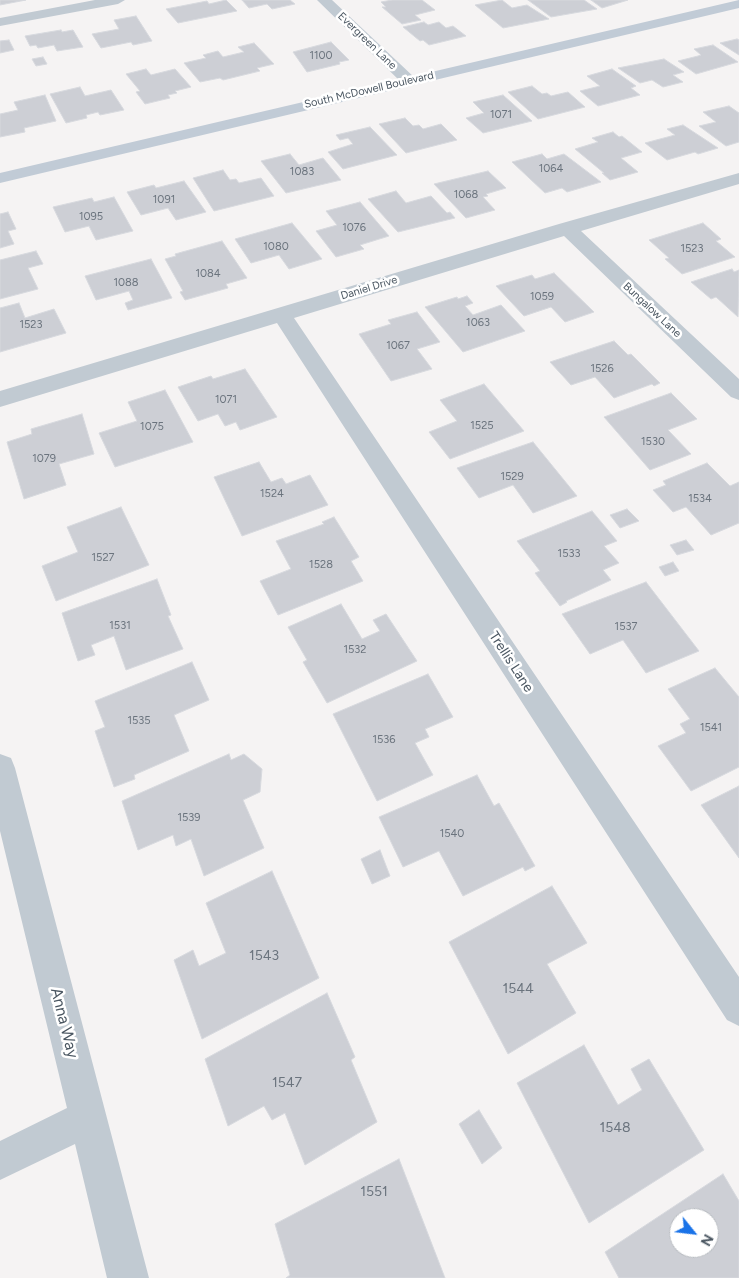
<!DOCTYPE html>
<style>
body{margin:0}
#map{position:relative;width:739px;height:1278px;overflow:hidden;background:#f5f3f3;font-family:Figtree,sans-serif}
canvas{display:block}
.north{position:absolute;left:669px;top:1208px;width:50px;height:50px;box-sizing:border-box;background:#fff;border:1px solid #b7bbc0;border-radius:50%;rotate:119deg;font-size:14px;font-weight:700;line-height:20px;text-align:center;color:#4a5661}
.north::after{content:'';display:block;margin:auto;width:18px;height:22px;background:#1a73e8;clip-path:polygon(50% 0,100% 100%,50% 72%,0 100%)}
</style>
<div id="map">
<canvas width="739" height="1278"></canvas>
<div class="north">N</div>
</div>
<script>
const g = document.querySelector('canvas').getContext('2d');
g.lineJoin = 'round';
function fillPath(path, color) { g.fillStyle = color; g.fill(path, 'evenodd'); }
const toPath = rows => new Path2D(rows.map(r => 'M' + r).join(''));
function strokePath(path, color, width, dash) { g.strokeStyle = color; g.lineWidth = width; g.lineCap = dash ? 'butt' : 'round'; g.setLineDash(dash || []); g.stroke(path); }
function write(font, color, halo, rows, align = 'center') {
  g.font = font + ' Figtree,sans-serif'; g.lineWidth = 5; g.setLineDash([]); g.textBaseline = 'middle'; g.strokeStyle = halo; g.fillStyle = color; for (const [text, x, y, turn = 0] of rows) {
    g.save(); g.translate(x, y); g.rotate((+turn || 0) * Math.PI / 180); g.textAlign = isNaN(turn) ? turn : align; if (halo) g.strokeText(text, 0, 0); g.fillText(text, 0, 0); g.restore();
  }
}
const building = toPath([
 [0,0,26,0,0,5,0,0],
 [226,0,237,11,178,23,166,9,207,1,209,4,226,0],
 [242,0,290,0,295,4,272,9,267,4,249,8,242,0],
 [392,0,422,0,435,10,415,15,421,20,402,24,382,7,386,7,381,2,392,0],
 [502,0,512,8,527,5,549,19,503,28,475,5,502,0],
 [528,0,584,0,597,9,551,17,528,0],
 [591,0,628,0,602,8,591,0],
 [136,16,152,41,133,45,131,42,101,48,92,34,119,29,114,20,136,16],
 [424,22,428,25,439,22,446,28,453,26,466,36,429,45,423,40,420,41,403,27,424,22],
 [61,30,62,32,73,30,83,47,57,51,54,45,38,48,36,45,30,46,25,36,61,30],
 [737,39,739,40,739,55,720,43,737,39],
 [9,40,14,50,0,53,0,41,9,40],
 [331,42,349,60,339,62,340,64,307,72,293,52,331,42],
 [254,43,274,64,257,68,260,71,223,80,220,78,200,82,184,63,206,58,203,55,218,51,223,57,244,52,238,47,254,43],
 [713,45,738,62,696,74,678,61,698,56,701,55,694,49,713,45],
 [43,57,47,64,36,66,32,59,43,57],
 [664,59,684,72,673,75,683,82,663,87,652,80,640,83,618,68,664,59],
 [146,69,151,75,175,69,191,87,175,91,177,93,168,95,170,98,145,104,136,92,140,91,126,74,146,69],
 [612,69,636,86,631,88,640,95,598,106,580,91,600,86,587,76,612,69],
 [532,86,542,94,547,93,551,96,568,92,585,107,538,119,508,92,532,86],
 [80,87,85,96,111,90,124,110,100,115,98,112,86,115,87,118,66,123,50,94,80,87],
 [45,95,56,121,24,128,25,132,0,137,0,114,18,110,14,102,45,95],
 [503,95,532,121,483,133,466,118,484,113,473,102,503,95],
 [729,106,739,113,739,142,726,146,699,126,716,122,703,112,729,106],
 [405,118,413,126,419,125,423,129,441,124,457,140,406,153,379,124,405,118],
 [683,125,718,148,698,154,695,152,667,160,645,143,675,135,667,129,683,125],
 [370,127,397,155,343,169,328,152,353,144,348,138,340,140,336,135,370,127],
 [613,132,619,137,622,136,642,152,621,158,638,172,610,180,602,173,604,173,575,149,598,142,592,138,613,132],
 [290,154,299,165,323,158,341,180,286,193,261,161,290,154],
 [542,154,547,159,564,154,601,182,567,192,562,188,545,193,512,162,542,154],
 [223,170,230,180,236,179,239,183,261,178,274,196,214,211,193,178,223,170],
 [488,171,506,188,486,194,488,196,483,197,495,210,466,218,434,184,488,171],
 [184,181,206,212,176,220,168,208,141,215,127,192,154,185,156,188,184,181],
 [396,191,406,203,431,196,447,213,450,212,455,218,398,232,368,199,396,191],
 [114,197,133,231,96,240,89,226,65,232,53,207,92,198,94,202,114,197],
 [360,202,389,236,360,245,364,249,336,257,316,231,337,225,326,211,360,202],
 [8,212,16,229,8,231,14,244,0,248,0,214,8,212],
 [292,223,322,259,289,269,279,255,251,263,235,239,292,223],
 [703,223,721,239,716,241,735,257,682,274,665,259,669,258,649,240,703,223],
 [222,241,247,278,226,284,228,288,185,300,180,292,183,291,165,259,176,256,175,254,222,241],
 [36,251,43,264,28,268,38,289,0,299,0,260,36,251],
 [151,259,172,298,128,310,125,303,133,300,129,291,96,300,85,276,151,259],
 [732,269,734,272,739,270,738,317,716,297,711,299,691,282,732,269],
 [554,273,594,312,565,322,551,307,524,316,496,286,532,275,535,279,554,273],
 [467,296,473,303,465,306,473,315,501,305,525,331,463,352,425,307,457,297,458,299,467,296],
 [19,303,25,318,54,309,66,333,0,352,0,308,19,303],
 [417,312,440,342,417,349,432,369,391,381,359,334,391,324,388,320,417,312],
 [614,341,628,355,631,354,660,383,654,386,652,384,614,398,595,377,571,385,550,362,614,341],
 [245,369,277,417,240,430,236,422,225,426,218,414,198,421,178,387,211,376,213,379,245,369],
 [484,384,524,431,450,459,429,432,457,421,440,400,484,384],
 [165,390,193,442,115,467,99,433,137,421,128,402,165,390],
 [671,393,697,419,668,430,691,454,650,470,604,417,671,393],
 [82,414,94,454,59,464,66,485,24,499,7,442,32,434,31,429,82,414],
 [533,442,577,496,533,513,513,485,479,498,457,468,533,442],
 [259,462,271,482,282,478,286,484,310,475,328,505,242,536,214,477,259,462],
 [707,463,730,486,739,482,739,523,711,535,686,507,673,512,653,490,666,485,663,481,707,463],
 [121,507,149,565,56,601,42,566,78,552,67,527,121,507],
 [627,509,639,521,620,528,610,515,627,509],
 [592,511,617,541,604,546,619,563,603,570,611,580,566,601,567,602,560,606,535,573,540,571,517,541,592,511],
 [334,517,359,557,351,561,363,581,278,615,260,581,291,569,276,541,324,524,322,522,334,517],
 [686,540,694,550,677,555,670,545,686,540],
 [673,562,679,571,665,576,659,567,673,562],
 [157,579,171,615,168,616,183,649,126,670,114,636,91,645,95,655,78,661,62,613,157,579],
 [646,582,699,651,646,673,623,640,590,654,562,614,646,582],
 [341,604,362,639,380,631,373,620,386,614,417,661,327,703,303,662,307,660,288,627,341,604],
 [192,662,209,700,174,715,189,751,134,775,135,779,114,787,95,731,105,727,95,701,192,662],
 [715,668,739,697,739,767,691,791,658,746,686,733,680,724,690,719,668,689,715,668],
 [428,674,453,717,425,729,429,737,415,743,433,775,377,801,333,714,428,674],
 [229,754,231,760,244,754,262,769,260,792,243,800,264,848,204,876,191,839,176,846,173,835,138,850,122,801,229,754],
 [477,775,494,806,499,803,535,866,525,871,523,867,463,896,439,851,403,867,379,817,477,775],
 [739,786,739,858,701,805,739,786],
 [380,850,390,876,372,884,361,859,380,850],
 [272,871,319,978,202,1039,174,960,193,950,199,966,226,953,206,903,272,871],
 [552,886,587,943,547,964,576,1013,508,1054,449,942,552,886],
 [327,993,355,1057,351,1060,377,1122,305,1165,285,1113,272,1120,264,1106,228,1126,205,1059,327,993],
 [584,1045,618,1105,642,1090,631,1069,649,1059,704,1150,589,1223,517,1083,584,1045],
 [479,1110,502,1148,482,1164,459,1124,479,1110],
 [399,1159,445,1278,286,1278,290,1275,275,1224,399,1159],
 [723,1174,739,1201,739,1278,619,1278,605,1252,723,1174],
 [679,1218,709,1218,709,1248,679,1248,679,1218]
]);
fillPath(building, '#cdcfd5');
strokePath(building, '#d7d9de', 1);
fillPath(toPath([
 [95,0,125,0,118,4,0,26,0,18,95,0],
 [317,0,332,0,415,78,417,81,415,84,403,84,317,0],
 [739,173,739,184,581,231,739,379,739,400,731,397,564,236,294,318,739,977,739,1026,727,1020,277,323,0,407,0,391,559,224,739,173],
 [0,754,11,758,15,768,149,1278,107,1278,75,1144,0,1180,0,1141,67,1108,0,831,0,754]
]), '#c1cad2');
fillPath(toPath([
 [739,0,739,8,0,183,0,173,739,0]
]), '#c1cbd6');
write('11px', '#4a5661', '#fff', [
 ["Evergreen Lane",367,41,44],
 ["South McDowell Boulevard",369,90,-13],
 ["Daniel Drive",369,288,-17],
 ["Bungalow Lane",652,310,43]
]);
write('11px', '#6b747e', null, [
 ["1100",321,56],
 ["1071",501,115],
 ["1064",551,169],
 ["1083",302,172],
 ["1068",466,195],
 ["1091",164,200],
 ["1095",91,217],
 ["1076",354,228],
 ["1080",276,247],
 ["1523",692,249],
 ["1084",208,274],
 ["1088",126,283],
 ["1059",542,297],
 ["1063",478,323],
 ["1523",31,325],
 ["1067",398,346],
 ["1526",602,369],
 ["1071",226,400],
 ["1525",482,426],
 ["1075",152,427],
 ["1530",653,442],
 ["1079",44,459],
 ["1529",512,477],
 ["1524",272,494],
 ["1534",700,499],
 ["1533",569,554],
 ["1527",103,558],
 ["1528",321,565],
 ["1531",120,626],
 ["1537",626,627],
 ["1532",355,650],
 ["1535",139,721],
 ["1541",711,728],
 ["1536",384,740],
 ["1539",189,818],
 ["1540",452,834]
]);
write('14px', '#4a5661', '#fff', [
 ["Trellis Lane",511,662,57]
]);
write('14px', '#6b747e', null, [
 ["1543",264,956],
 ["1544",518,989],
 ["1547",287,1083],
 ["1548",615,1128],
 ["1551",374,1192]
]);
write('16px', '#4a5661', '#fff', [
 ["Anna Way",64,1023,76]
]);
</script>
